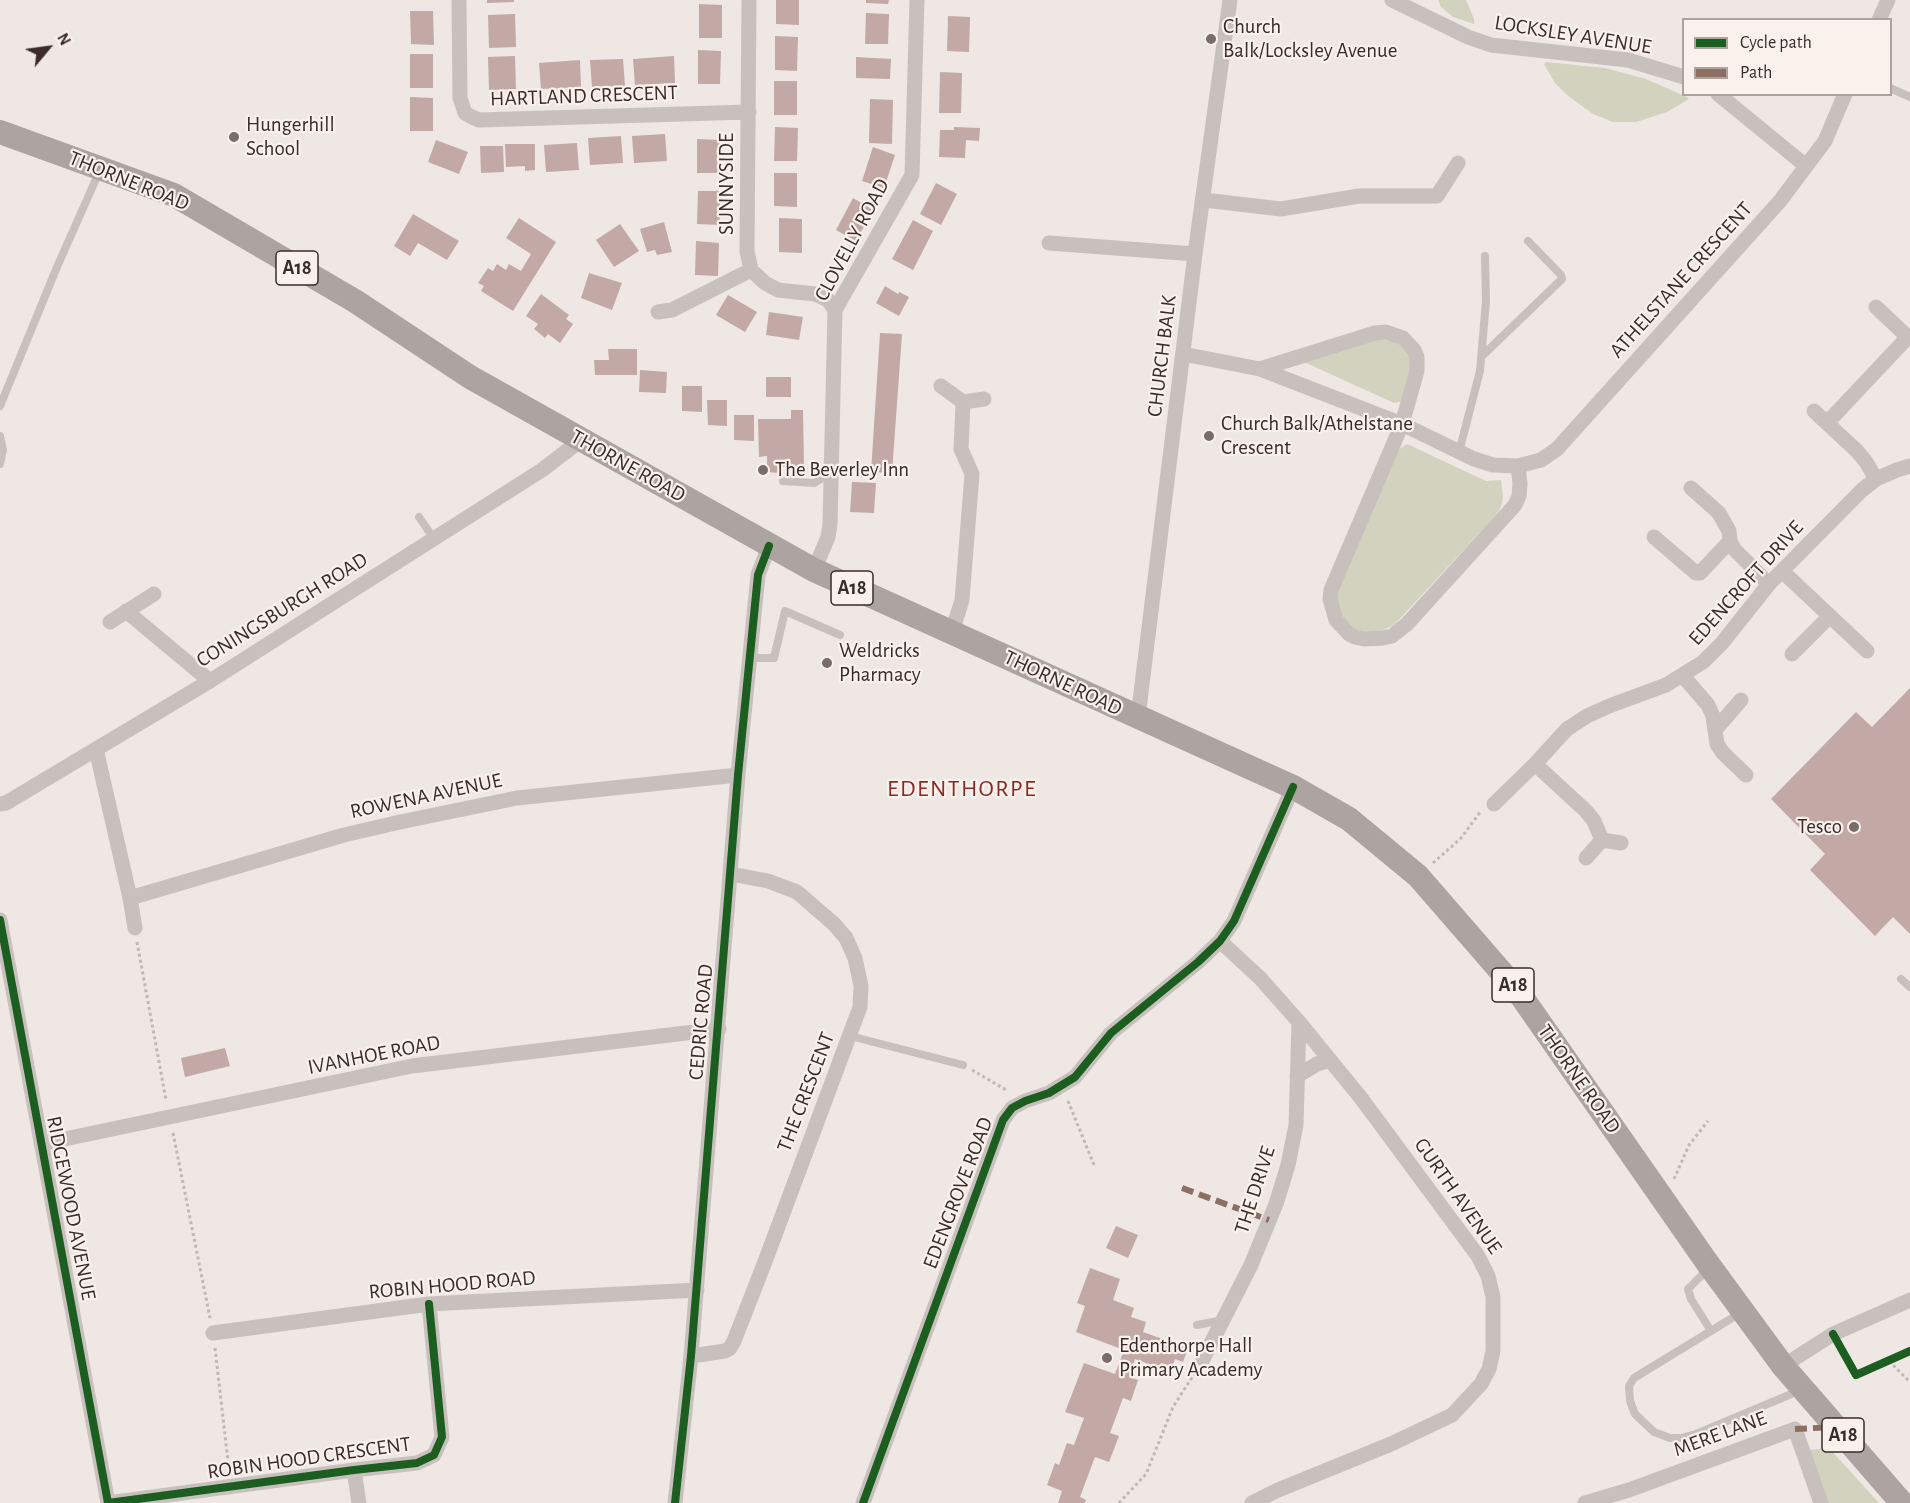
<!DOCTYPE html>
<style>
body{margin:0}
#map{position:relative;width:1910px;height:1503px;overflow:hidden;background:#eee7e4;font-family:"Alegreya Sans",sans-serif}
canvas{display:block}
.legend{position:absolute;left:1682px;top:18px;width:210px;height:78px;box-sizing:border-box;background:#faf1ec;border:2px solid #ada29e;margin:0;padding:8px 10px;list-style:none;font-size:18px;color:#392c2a}
.legend li{display:flex;align-items:center;gap:12px;height:30px}
.legend b{width:30px;border:2px solid #ada29e}
.north{position:absolute;left:18px;top:18px;width:60px;height:60px;-webkit-text-stroke:4px #faf1ec;paint-order:stroke;rotate:61deg;font-size:16px;font-weight:700;line-height:24px;text-align:center;color:#392c2a}
.north::after{content:'';display:block;margin:auto;width:21px;height:27px;background:#392c2a;clip-path:polygon(50% 0,100% 100%,50% 72%,0 100%)}
</style>
<div id="map">
<canvas width="1910" height="1503"></canvas>
<ul class="legend">
<li><b style="height:8px;background:#1b5e20"></b>Cycle path</li>
<li><b style="height:8px;background:#8d6e63"></b>Path</li>
</ul>
<div class="north">N</div>
</div>
<script>
const g = document.querySelector('canvas').getContext('2d');
g.lineJoin = 'round';
function fillPath(path, color) { g.fillStyle = color; g.fill(path, 'evenodd'); }
const toPath = rows => new Path2D(rows.map(r => 'M' + r).join(''));
function strokePath(path, color, width, dash) { g.strokeStyle = color; g.lineWidth = width; g.lineCap = dash ? 'butt' : 'round'; g.setLineDash(dash || []); g.stroke(path); }
function write(font, color, halo, rows, align = 'center') {
  g.font = font + ' "Alegreya Sans",sans-serif'; g.lineWidth = 4.5; g.setLineDash([]); g.textBaseline = 'middle'; g.strokeStyle = halo; g.fillStyle = color; for (const [text, x, y, turn = 0] of rows) {
    g.save(); g.translate(x, y); g.rotate((+turn || 0) * Math.PI / 180); g.textAlign = isNaN(turn) ? turn : align; if (halo) g.strokeText(text, 0, 0); g.fillText(text, 0, 0); g.restore();
  }
}
fillPath(toPath([
 [1438,0,1466,0,1474,19,1474,24,1453,17,1441,7],
 [1546,62,1605,68,1646,79,1687,97,1689,99,1667,112,1636,122,1613,122,1593,114,1567,95,1555,83,1544,64],
 [1378,339,1396,342,1409,354,1412,371,1404,401,1394,403,1304,362],
 [1407,444,1486,481,1501,480,1503,497,1501,507,1495,516,1394,625,1381,631,1363,632,1352,628,1346,623,1341,614,1336,595,1395,452],
 [1829,1448,1879,1503,1820,1503,1797,1451]
]), '#d2d3be');
fillPath(toPath([
 [487,0,514,0,514,2,487,3],
 [776,0,799,0,799,25,776,24],
 [866,0,889,0,888,4,866,3],
 [699,4,722,5,722,38,699,38],
 [410,11,433,11,434,45,411,44],
 [866,13,889,14,888,44,865,44],
 [515,14,516,47,489,48,488,15],
 [948,16,970,17,969,52,947,51],
 [775,36,798,37,797,71,775,70],
 [698,50,721,51,720,84,698,84],
 [410,54,433,54,433,88,410,88],
 [515,56,516,89,489,90,488,57],
 [674,56,675,83,635,85,633,59],
 [856,57,891,59,890,79,856,78],
 [623,59,625,86,592,87,590,60],
 [580,60,581,87,541,89,539,63],
 [940,72,962,73,961,113,939,113],
 [774,81,797,81,797,115,774,115],
 [410,97,433,98,433,131,410,131],
 [870,99,893,100,892,144,869,143],
 [775,127,798,128,797,161,774,161],
 [954,127,980,128,979,141,966,140,965,158,939,157,940,130,954,130],
 [665,134,667,161,634,163,632,136],
 [621,136,623,163,590,165,588,138],
 [697,139,720,140,720,173,697,173],
 [436,140,468,152,459,174,428,162],
 [577,143,579,170,546,172,544,145],
 [505,144,535,144,535,170,525,171,525,166,506,167],
 [480,146,503,146,504,172,481,173],
 [873,147,895,155,884,188,862,181],
 [774,173,797,173,797,207,774,206],
 [936,183,957,194,941,225,920,214],
 [698,191,720,191,720,225,697,224],
 [853,198,873,210,856,241,836,230],
 [413,214,459,241,447,260,418,243,410,256,394,246],
 [519,218,556,242,513,311,481,291,484,286,478,283,488,268,493,271,497,264,506,270,509,264,521,271,531,254,506,238],
 [779,218,802,219,802,253,779,252],
 [913,220,933,231,913,270,892,259],
 [664,222,672,252,657,255,655,250,647,252,640,229],
 [620,224,639,251,614,267,596,240],
 [696,241,719,243,718,276,695,275],
 [589,273,622,283,612,310,581,298],
 [885,286,898,294,899,292,909,297,899,316,876,303],
 [541,294,569,315,566,319,573,324,560,343,548,334,545,338,534,329,538,324,526,316],
 [728,295,757,312,745,332,716,315],
 [769,312,803,317,799,340,766,335],
 [880,333,902,334,892,473,871,472],
 [608,349,637,349,637,375,595,375,594,360,609,360],
 [640,370,667,372,666,393,639,392],
 [766,377,791,377,791,397,766,397],
 [682,386,702,386,702,412,682,411],
 [707,400,727,400,727,426,708,425],
 [791,410,803,410,804,467,779,467,779,473,767,472,767,456,759,457,758,419,791,419],
 [734,415,754,415,754,441,734,440],
 [852,482,876,483,874,513,850,512],
 [1910,688,1910,934,1893,917,1875,936,1810,870,1825,854,1771,799,1856,712,1872,727],
 [225,1048,230,1066,185,1077,181,1058],
 [1116,1226,1138,1235,1128,1258,1106,1248],
 [1090,1268,1120,1279,1113,1300,1134,1308,1131,1317,1146,1322,1143,1332,1188,1348,1183,1362,1175,1359,1172,1367,1161,1363,1159,1368,1135,1359,1129,1377,1138,1380,1131,1401,1123,1398,1110,1433,1119,1436,1109,1462,1095,1457,1080,1497,1086,1500,1085,1503,1058,1503,1062,1491,1047,1485,1055,1463,1059,1465,1067,1443,1074,1445,1084,1418,1065,1412,1084,1363,1115,1374,1124,1350,1076,1332,1085,1306,1077,1303]
]), '#c2a9a6');
strokePath(toPath([
 [1433,863,1461,838,1481,811],
 [137,942,166,1100],
 [972,1070,1008,1091],
 [1068,1101,1094,1165],
 [173,1133,210,1318],
 [1674,1179,1689,1145,1708,1121],
 [215,1348,229,1470],
 [1889,1361,1910,1382],
 [1119,1503,1146,1474,1173,1407,1196,1371]
]), '#c0b8b5', 3, [3, 3]);
strokePath(toPath([
 [1890,88,1910,97],
 [1482,356,1562,279,1561,275,1528,241],
 [0,406,57,267,100,170],
 [0,436,3,450,0,464],
 [1459,452,1480,371,1486,301,1485,256],
 [783,481,814,483,830,473],
 [419,517,434,539],
 [750,658,774,658,785,611,840,635],
 [1901,979,1910,987],
 [850,1036,963,1065],
 [1708,1269,1688,1289,1691,1299,1711,1331],
 [1742,1312,1634,1378,1629,1386,1630,1401,1635,1414,1654,1432,1670,1438,1681,1438,1696,1434,1801,1390],
 [1197,1325,1223,1320]
]), '#c8c0bc', 8);
strokePath(toPath([
 [459,0,460,98,465,113,472,117,479,120,749,112],
 [749,0,747,251,751,270,765,283,778,290,815,294,828,300,835,310],
 [1392,0,1468,37,1491,45,1628,60,1684,77],
 [1879,20,1888,0],
 [1718,94,1806,166],
 [1204,200,1281,209,1359,196,1437,196,1458,163],
 [1049,243,1195,254],
 [1876,307,1910,339],
 [658,312,672,310,751,270],
 [1183,354,1260,369,1402,424,1474,459,1493,465,1518,466,1541,460,1557,449,1780,201,1825,141,1845,94],
 [1260,369,1375,333,1386,332,1403,338,1414,350,1417,357,1417,371,1402,424,1331,590,1330,599,1336,620,1349,634,1355,637,1364,639,1383,638,1392,636,1407,624,1515,505,1519,496,1520,484,1518,466],
 [941,386,963,402,984,399],
 [1814,411,1857,451,1866,462,1876,479],
 [1827,423,1908,337],
 [1691,488,1719,513,1729,531,1730,541,1734,549,1769,584],
 [1654,537,1696,573,1700,573,1730,541],
 [814,570,828,537,830,524,835,310,912,175,917,0],
 [1782,571,1867,651],
 [126,611,210,681],
 [110,622,154,594],
 [952,632,962,600,972,474,961,449,963,402],
 [1792,654,1830,616],
 [1683,676,1708,705,1713,716,1717,744,1723,753,1746,775],
 [1138,717,1195,254,1230,0],
 [1715,730,1741,700],
 [96,749,130,898,135,928],
 [1535,764,1586,811,1594,821,1602,840],
 [0,804,6,803,210,681,542,470,572,447,577,438],
 [1494,804,1535,764,1567,729,1587,716,1609,706,1666,685,1703,662,1722,643,1769,584,1862,490,1876,479,1897,470,1910,466],
 [1586,858,1602,840,1621,843],
 [130,898,344,835,400,822,517,798,738,775],
 [0,920,108,1503,354,1470,417,1463,434,1455,442,1437,429,1304],
 [1220,941,1260,978,1299,1022,1361,1098,1478,1256,1488,1276,1493,1297,1493,1351,1489,1369,1481,1384,1452,1415,1391,1444,1278,1490,1252,1503],
 [1297,1076,1317,1064,1330,1060],
 [41,1144,412,1066,719,1029],
 [213,1333,429,1304,697,1290],
 [691,1356,725,1351,730,1348,734,1341,766,1259,860,1007,861,986,855,958,846,938,834,924,797,892,768,881,731,874],
 [1203,1359,1251,1265,1276,1204,1288,1165,1296,1125,1299,1022],
 [1783,1366,1833,1334,1910,1300],
 [354,1470,359,1503],
 [675,1503,691,1356,738,775,758,575,769,546],
 [863,1503,1003,1120,1012,1108,1025,1101,1049,1093,1075,1077,1111,1033,1198,962,1220,941,1234,921,1293,787],
 [1585,1503,1629,1490,1795,1429,1821,1503]
]), '#c8c0bc', 15);
strokePath(toPath([
 [0,132,174,195,355,301,470,377,814,570,1293,787,1349,819,1418,876,1517,990,1706,1261,1783,1366,1902,1503]
]), '#ada4a1', 24);
strokePath(toPath([
 [1182,1188,1269,1220],
 [1795,1429,1836,1427]
]), '#8d6e63', 6, [12, 6]);
strokePath(toPath([
 [0,920,108,1503,354,1470,417,1463,434,1455,442,1437,429,1304],
 [1833,1334,1856,1375,1910,1351],
 [675,1503,691,1356,738,775,758,575,769,546],
 [863,1503,1003,1120,1012,1108,1025,1101,1049,1093,1075,1077,1111,1033,1198,962,1220,941,1234,921,1293,787]
]), '#1b5e20', 8);
for (const [x, y, r, color] of [
 [1211,39,6,"#786d6b"],
 [234,137,6,"#786d6b"],
 [1209,436,6,"#786d6b"],
 [763,470,6,"#786d6b"],
 [827,663,6,"#786d6b"],
 [1854,827,6,"#786d6b"],
 [1107,1358,6,"#786d6b"]
]) { const dot = new Path2D(); dot.arc(x, y, r, 0, 2 * Math.PI); g.fillStyle = color; g.fill(dot); strokePath(dot, '#faf1ec', 2); }
for (const [x, y, w] of [
 [297,268,42],
 [852,588,42],
 [1513,985,42],
 [1843,1435,42]
]) { const box = new Path2D(); box.roundRect(x - w / 2, y - 17, w, 34, 4.5); g.fillStyle = '#faf1ec'; g.fill(box); strokePath(box, '#392c2a', 1.5); }
write('bold 20px', '#392c2a', null, [
 ["A18",297,268],
 ["A18",852,588],
 ["A18",1513,985],
 ["A18",1843,1435]
]);
write('21px', '#392c2a', '#faf1ec', [
 ["Church",1223,27],
 ["Balk/Locksley Avenue",1223,51],
 ["Hungerhill",246,125],
 ["School",246,149],
 ["Church Balk/Athelstane",1221,424],
 ["Crescent",1221,448],
 ["The Beverley Inn",775,470],
 ["Weldricks",839,651],
 ["Pharmacy",839,675],
 ["Tesco",1842,827,"right"],
 ["Edenthorpe Hall",1119,1346],
 ["Primary Academy",1119,1370]
], 'left');
write('21px', '#392c2a', '#faf1ec', [
 ["LOCKSLEY AVENUE",1573,35,9],
 ["HARTLAND CRESCENT",584,96,-2],
 ["THORNE ROAD",129,181,22],
 ["SUNNYSIDE",727,184,-90],
 ["CLOVELLY ROAD",852,240,-62],
 ["ATHELSTANE CRESCENT",1681,280,-48],
 ["CHURCH BALK",1162,356,-83],
 ["THORNE ROAD",628,466,29],
 ["EDENCROFT DRIVE",1746,583,-48],
 ["CONINGSBURGH ROAD",282,610,-32],
 ["THORNE ROAD",1063,683,25],
 ["ROWENA AVENUE",426,796,-12],
 ["CEDRIC ROAD",701,1022,-85],
 ["IVANHOE ROAD",374,1055,-11],
 ["THORNE ROAD",1579,1079,55],
 ["THE CRESCENT",806,1092,-69],
 ["THE DRIVE",1255,1190,-72],
 ["EDENGROVE ROAD",958,1193,-69],
 ["GURTH AVENUE",1458,1196,55],
 ["RIDGEWOOD AVENUE",71,1208,79],
 ["ROBIN HOOD ROAD",452,1285,-5],
 ["MERE LANE",1720,1434,-20],
 ["ROBIN HOOD CRESCENT",309,1458,-8]
]);
g.letterSpacing = '1.5px';
write('24px', '#882b24', '#faf1ec', [
 ["EDENTHORPE",962,789]
]);
g.letterSpacing = '0px';
</script>
